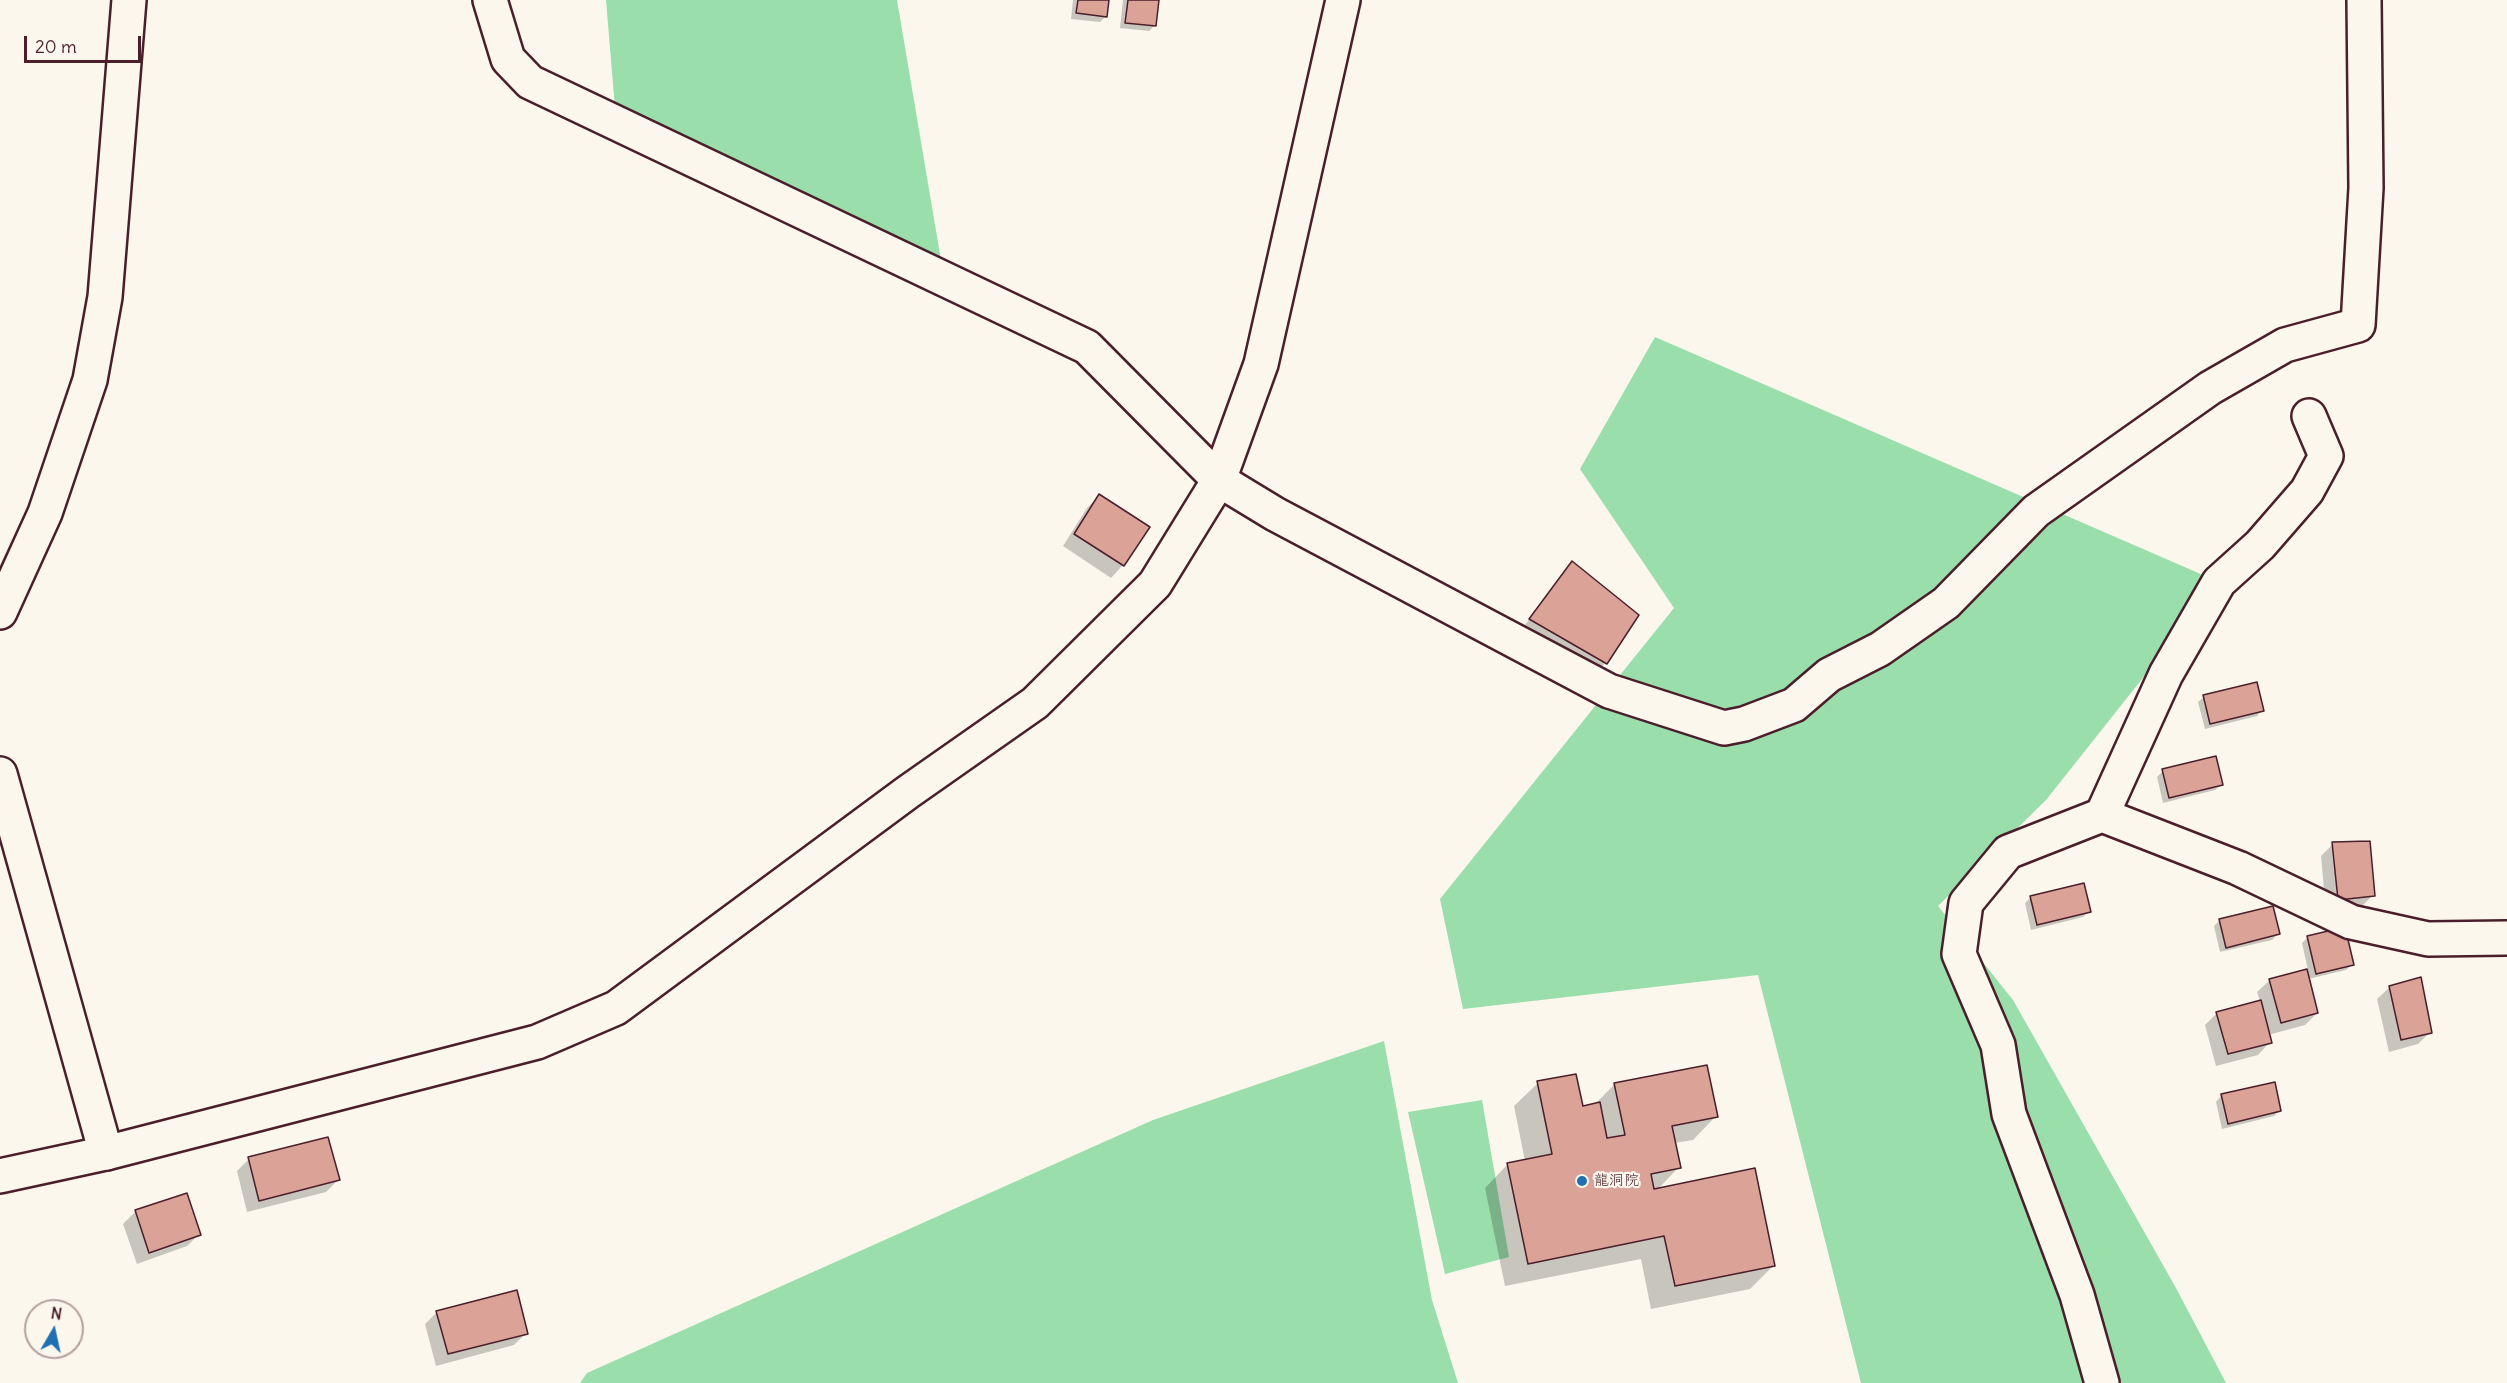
<!DOCTYPE html>
<meta charset="utf-8">
<style>
body{margin:0}
#map{position:relative;width:2507px;height:1383px;overflow:hidden;background:#fbf7ec;font-family:Delius,sans-serif}
canvas{display:block}
.north{position:absolute;left:24px;top:1299px;width:60px;height:60px;box-sizing:border-box;background:#fbf7ec;border:2px solid #b4a19f;border-radius:50%;rotate:9deg;font-size:16px;font-weight:700;line-height:24px;text-align:center;color:#4a1f2b}
.north::after{content:'';display:block;margin:auto;width:21px;height:27px;background:#1f6fb2;clip-path:polygon(50% 0,100% 100%,50% 72%,0 100%)}
.scale{position:absolute;left:24px;top:36px;width:117px;height:27px;box-sizing:border-box;border:3px solid #4a1f2b;border-top:0;padding-left:8px;font-size:18px;line-height:21px;white-space:nowrap;color:#4a1f2b;-webkit-text-stroke:4px #fbf7ec;paint-order:stroke}
</style>
<div id="map">
<canvas width="2507" height="1383"></canvas>
<div class="north">N</div>
<div class="scale">20 m</div>
</div>
<script>
const g = document.querySelector('canvas').getContext('2d');
g.lineJoin = 'round';
function fillPath(path, color) { g.fillStyle = color; g.fill(path, 'evenodd'); }
const toPath = rows => new Path2D(rows.map(r => 'M' + r).join(''));
function strokePath(path, color, width, dash) { g.strokeStyle = color; g.lineWidth = width; g.lineCap = dash ? 'butt' : 'round'; g.setLineDash(dash || []); g.stroke(path); }
function write(font, color, halo, rows, align = 'center') {
  g.font = font + ' Delius,"Klee One",sans-serif'; g.lineWidth = 4.5; g.setLineDash([]); g.textBaseline = 'middle'; g.strokeStyle = halo; g.fillStyle = color; for (const [text, x, y, turn = 0] of rows) {
    g.save(); g.translate(x, y); g.rotate((+turn || 0) * Math.PI / 180); g.textAlign = isNaN(turn) ? turn : align; if (halo) g.strokeText(text, 0, 0); g.fillText(text, 0, 0); g.restore();
  }
}
fillPath(toPath([
 [606,0,897,0,943,272,618,144],
 [1655,337,2219,582,2046,800,1938,906,2013,1000,2176,1288,2226,1383,1861,1383,1758,975,1463,1009,1440,899,1674,608,1580,469],
 [1384,1041,1432,1300,1458,1383,580,1383,587,1373,1153,1120],
 [1482,1100,1509,1257,1445,1274,1408,1112]
]), '#99deab');
fillPath(toPath([
 [1073,0,1108,0,1106,16,1100,22,1071,19],
 [1123,0,1157,0,1155,25,1149,31,1120,28],
 [1099,496,1148,528,1123,565,1111,578,1063,546,1087,508],
 [1572,563,1605,663,1600,669,1525,625],
 [2204,697,2262,710,2257,716,2205,729,2198,702],
 [2163,771,2221,785,2215,790,2163,803,2157,777],
 [2333,844,2373,895,2361,907,2326,912,2321,856],
 [2030,898,2089,911,2083,917,2031,930,2025,903],
 [2220,920,2278,934,2272,940,2220,952,2214,926],
 [2308,937,2352,964,2346,970,2308,979,2317,1013,2305,1025,2268,1035,2270,1042,2258,1055,2216,1066,2205,1025,2217,1013,2260,1001,2257,992,2270,980,2308,970,2302,943],
 [2390,987,2430,1032,2418,1044,2389,1052,2377,999],
 [1538,1083,1581,1107,1595,1104,1615,1084,1716,1116,1693,1140,1674,1143,1679,1167,1657,1190,1773,1266,1750,1289,1651,1309,1641,1259,1505,1286,1485,1188,1508,1164,1525,1161,1514,1106],
 [2221,1096,2280,1110,2274,1116,2222,1129,2216,1102],
 [249,1159,338,1180,326,1192,247,1212,237,1171],
 [186,1195,199,1234,187,1246,137,1264,123,1224,135,1212],
 [437,1312,526,1333,514,1345,436,1366,425,1324]
]), '#0003');
const building = toPath([
 [1078,0,1109,0,1107,17,1076,13,1078,0],
 [1128,0,1159,0,1156,26,1125,23,1128,0],
 [1099,494,1150,527,1124,566,1074,534,1099,494],
 [1572,561,1639,615,1607,664,1529,619,1572,561],
 [2257,682,2264,711,2210,724,2203,695,2257,682],
 [2216,756,2223,785,2169,798,2162,769,2216,756],
 [2370,841,2375,896,2338,900,2332,842,2370,841],
 [2084,883,2091,912,2037,925,2030,896,2084,883],
 [2273,906,2280,934,2226,948,2219,919,2273,906],
 [2345,927,2354,965,2316,974,2307,936,2345,927],
 [2307,969,2318,1013,2281,1023,2269,979,2307,969],
 [2421,977,2432,1033,2401,1040,2389,986,2421,977],
 [2261,1000,2272,1043,2228,1054,2216,1012,2261,1000],
 [1707,1065,1718,1117,1672,1126,1681,1168,1651,1174,1654,1189,1755,1168,1775,1266,1675,1286,1664,1236,1528,1264,1507,1163,1552,1154,1537,1081,1576,1074,1583,1106,1600,1102,1607,1138,1625,1135,1614,1083,1707,1065],
 [2275,1082,2281,1111,2228,1124,2221,1094,2275,1082],
 [328,1137,340,1180,259,1201,248,1157,328,1137],
 [187,1193,201,1235,149,1253,135,1210,187,1193],
 [517,1290,528,1334,448,1354,436,1311,517,1290]
]);
fillPath(building, '#dba298');
strokePath(building, '#4a1f2b', 1.5);
const minor = toPath([
 [490,0,508,59,530,82,1087,347,1219,480,1275,514,1609,691,1724,728,1744,724,1794,705,1829,675,1880,649,1946,603,2036,511,2210,388,2285,345,2358,325,2366,188,2364,0],
 [0,612,45,513,90,380,105,297,129,0],
 [0,774,106,1153],
 [2102,815,2166,674,2219,582,2260,545,2307,491,2326,456,2309,416],
 [2102,1383,2077,1295,2009,1114,1998,1045,1959,954,1966,903,2008,852,2102,815,2238,868,2351,922,2428,939,2507,938]
]);
const tertiary = toPath([
 [0,1176,106,1153,537,1042,616,1008,908,792,1035,703,1155,584,1219,480,1261,364,1343,0]
]);
strokePath(minor, '#4a1f2b', 38);
strokePath(tertiary, '#4a1f2b', 38);
strokePath(minor, '#fbf7ec', 33);
strokePath(tertiary, '#fbf7ec', 33);
for (const [x, y, r, color] of [
 [1582,1181,6,"#1f6fb2"]
]) { const dot = new Path2D(); dot.arc(x, y, r, 0, 2 * Math.PI); g.fillStyle = color; g.fill(dot); strokePath(dot, '#fbf7ec', 2); }
write('15px', '#4a1f2b', '#fbf7ec', [
 ["龍洞院",1594,1181]
], 'left');
</script>
